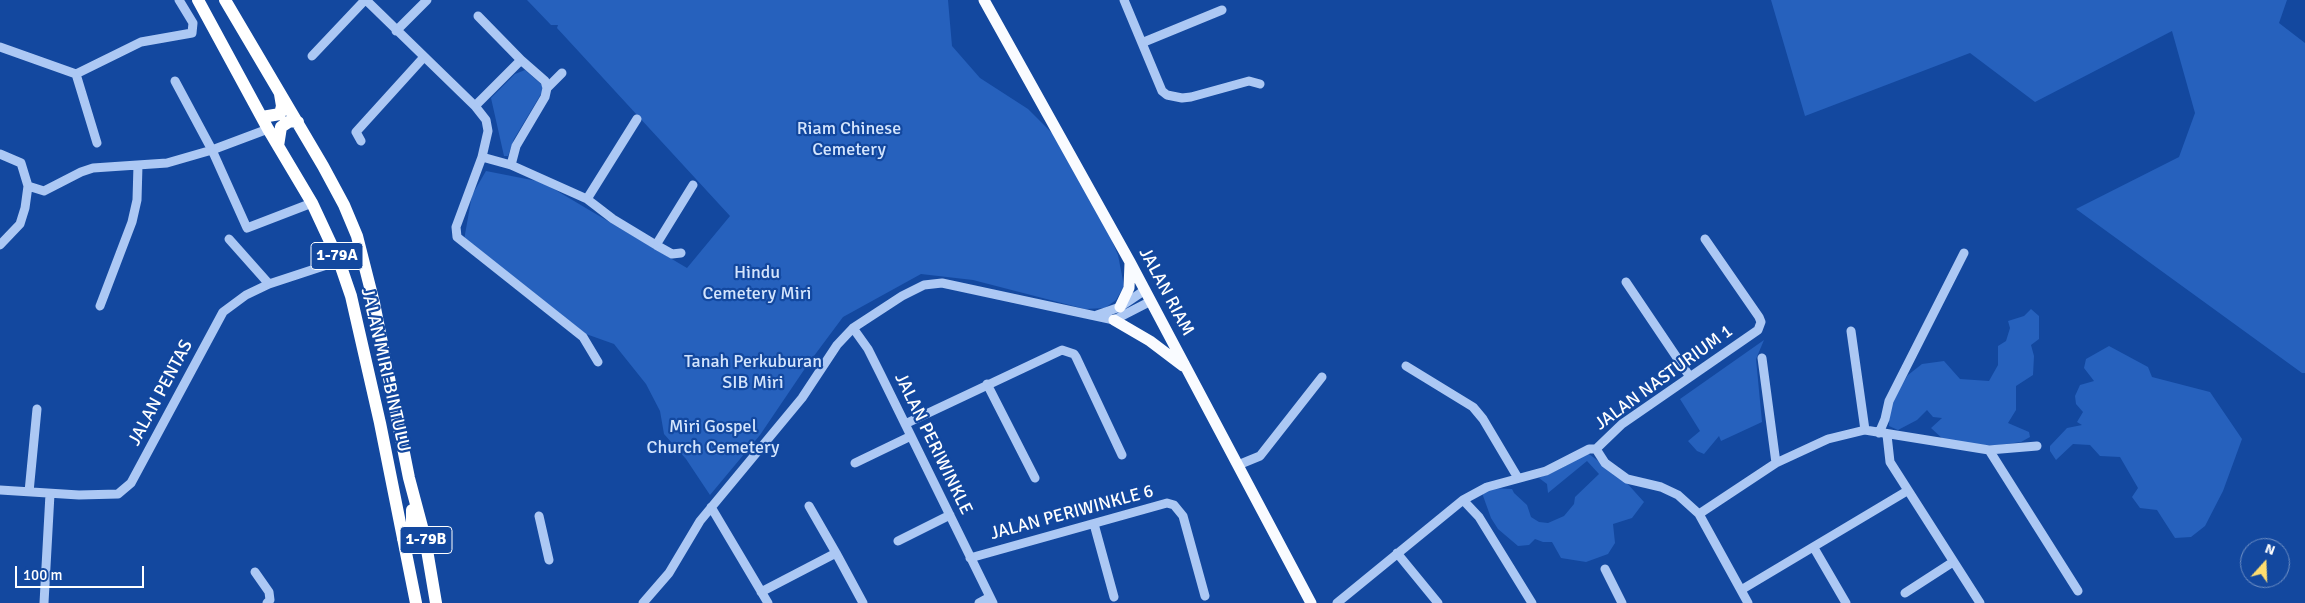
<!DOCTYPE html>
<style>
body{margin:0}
#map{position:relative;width:2305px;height:603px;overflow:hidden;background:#13489f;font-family:Signika,sans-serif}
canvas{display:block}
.north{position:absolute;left:2240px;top:538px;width:50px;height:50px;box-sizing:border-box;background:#13489f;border:1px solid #7191c5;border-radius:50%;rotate:20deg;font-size:14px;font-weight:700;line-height:20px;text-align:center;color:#fff}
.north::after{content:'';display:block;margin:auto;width:18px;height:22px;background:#ffde6f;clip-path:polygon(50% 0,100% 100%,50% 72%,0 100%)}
.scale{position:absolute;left:15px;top:566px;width:129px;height:22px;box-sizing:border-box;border:2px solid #fff;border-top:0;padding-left:6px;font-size:15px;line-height:18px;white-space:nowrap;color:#fff;-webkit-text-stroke:4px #13489f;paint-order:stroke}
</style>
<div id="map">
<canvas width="2305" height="603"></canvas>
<div class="north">N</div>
<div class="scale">100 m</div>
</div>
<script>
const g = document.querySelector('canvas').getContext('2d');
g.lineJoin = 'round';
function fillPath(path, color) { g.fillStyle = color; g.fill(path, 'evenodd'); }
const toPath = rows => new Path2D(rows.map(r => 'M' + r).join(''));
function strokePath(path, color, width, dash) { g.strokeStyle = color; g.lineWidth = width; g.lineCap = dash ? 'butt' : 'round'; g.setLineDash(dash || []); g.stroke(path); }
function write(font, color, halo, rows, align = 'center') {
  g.font = font + ' Signika,sans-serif'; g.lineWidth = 4.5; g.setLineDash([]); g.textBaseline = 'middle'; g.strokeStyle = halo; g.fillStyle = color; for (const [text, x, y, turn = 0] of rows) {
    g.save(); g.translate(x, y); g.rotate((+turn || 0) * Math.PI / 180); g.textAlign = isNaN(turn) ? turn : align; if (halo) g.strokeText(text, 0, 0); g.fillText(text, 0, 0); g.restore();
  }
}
fillPath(toPath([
 [527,0,948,0,952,46,980,78,1028,109,1056,137,1099,210,1118,255,1124,286,1116,300,1105,308,1085,309,973,280,921,274,843,317,808,364,760,435,710,495,686,459,664,434,660,411,646,384,614,344,586,334,464,240,472,195,486,171,542,182,687,268,730,216,557,28,558,25,551,25],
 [1771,0,2287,0,2279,23,2305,43,2305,373,2302,373,2076,209,2179,157,2195,113,2172,31,2035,102,1970,53,1805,116],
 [525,70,541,84,544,89,514,139,508,156,504,156,491,98,515,74],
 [2031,309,2039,316,2039,339,2031,345,2034,356,2033,375,2016,386,2016,410,2008,423,2029,432,2030,437,2021,442,1999,445,1971,445,1944,440,1931,428,1942,418,1933,417,1927,410,1917,420,1898,430,1889,426,1890,402,1908,375,1922,364,1944,361,1960,379,1989,381,1998,365,1998,346,2006,341,2010,328,2008,321,2024,316],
 [1764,340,1756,359,1762,422,1721,441,1719,436,1704,454,1697,451,1688,441,1700,431,1680,399],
 [2109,346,2148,367,2152,377,2210,392,2242,439,2223,491,2205,526,2191,537,2175,538,2157,510,2140,508,2132,497,2138,488,2120,457,2100,456,2090,445,2073,444,2056,460,2050,451,2050,446,2067,428,2082,425,2077,422,2083,412,2076,404,2075,396,2080,385,2094,381,2084,368,2086,359],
 [1585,454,1589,454,1625,481,1644,502,1632,518,1613,524,1615,543,1608,554,1586,562,1561,558,1552,542,1543,542,1535,539,1529,545,1518,546,1498,529,1491,518,1482,493,1491,488,1512,489,1514,493,1527,505,1531,517,1539,522,1548,523,1564,516,1574,504,1575,497,1599,474,1587,461,1548,493,1547,484,1539,478,1560,469]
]), '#2661bd');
strokePath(toPath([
 [366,0,475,106,486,120,488,131,482,157,511,165,587,199,613,219,656,245,672,254,681,253],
 [1124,0,1162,91,1167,95,1182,98,1191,97,1249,81,1260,84],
 [478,16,521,60,545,81,547,88,545,97,516,146,511,165],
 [396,31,427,0],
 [1144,42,1222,10],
 [0,47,76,74,141,42,192,33,193,23,179,0],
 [312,56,365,0],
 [76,74,97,143],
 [175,81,212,150,247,228,312,203],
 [547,88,562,73],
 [475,106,521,60],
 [361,141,356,132,424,57],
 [0,154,21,163,28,186,25,208,20,224,0,245],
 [482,157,456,227,457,237,583,337,598,362],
 [28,186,44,191,81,172,93,168,167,163,212,150,268,129],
 [587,199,637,119],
 [229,239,269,284],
 [656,245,693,185],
 [1626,282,1690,377],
 [100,306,132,222,137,200,138,165],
 [1097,315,1120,307,1145,290],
 [853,328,868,349,881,375,993,603],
 [1851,331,1865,430],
 [1406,366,1473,407,1483,419,1518,478],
 [987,384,1035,478],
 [905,424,1062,350,1074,354,1076,357,1122,455],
 [1879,433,1885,419,1889,401,1964,253],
 [1887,435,1890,462,1980,603],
 [1596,449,1605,463,1627,479,1661,487,1678,495,1699,514,1748,603],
 [1989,450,2037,446],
 [855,463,911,436],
 [1776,463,1828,439,1865,430,1989,450,2078,591],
 [1238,465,1260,456,1322,377],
 [0,490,79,495,118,494,131,483,223,312,246,295,269,284,339,261],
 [29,492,37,409],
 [1463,500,1479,517,1532,603],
 [809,506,836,553],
 [711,507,768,603],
 [1699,514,1776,463,1762,358],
 [539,516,549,560],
 [1094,524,1114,597],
 [898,541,950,515],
 [1814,548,1846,603],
 [1397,553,1438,603],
 [970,558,1167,503,1174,505,1183,516,1205,596],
 [1605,569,1622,603],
 [255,572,269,592,270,600,267,603],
 [1741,590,1907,491],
 [761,592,836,553,863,603],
 [1905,593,1953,562],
 [44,603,50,494],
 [643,603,669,573,700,521,802,398,837,345,853,328,902,296,924,285,942,283,1114,320,1151,301],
 [979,603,990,597],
 [1337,603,1463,500,1487,487,1546,471,1589,449,1596,449,1622,424,1758,330,1761,322,1759,317,1705,239]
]), '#acc8f4', 9);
strokePath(toPath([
 [984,0,1130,262,1311,603],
 [1120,307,1129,288,1130,263],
 [1114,320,1150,341,1183,366]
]), '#f9fbff', 11);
strokePath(toPath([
 [198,0,268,129,312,203,339,261,351,296,380,423,416,603],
 [225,0,323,166,344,205,357,236,374,303,409,478,425,538,436,603],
 [262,117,280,114,282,106,280,94],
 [278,146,281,127,290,121,298,122],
 [403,539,412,533,412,510]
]), '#fff', 12);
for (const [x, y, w] of [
 [337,256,52],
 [426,540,52]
]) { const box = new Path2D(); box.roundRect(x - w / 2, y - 13.5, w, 27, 4); g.fillStyle = '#13489f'; g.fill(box); strokePath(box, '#fff', 1); }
write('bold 16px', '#fff', null, [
 ["1-79A",337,256],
 ["1-79B",426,540]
]);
write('18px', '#d4e5fd', '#13489f', [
 ["Riam Chinese",849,129],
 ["Cemetery",849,150],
 ["Hindu",757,273],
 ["Cemetery Miri",757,294],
 ["Tanah Perkuburan",753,362],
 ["SIB Miri",753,383],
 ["Miri Gospel",713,427],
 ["Church Cemetery",713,448]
]);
write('18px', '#fff', '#13489f', [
 ["JALAN RIAM",1166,292,62],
 ["JALAN MIRI-BINTULU",385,370,77],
 ["JALAN NASTURIUM 1",1664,378,-36],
 ["JALAN PENTAS",161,393,-62],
 ["JALAN PERIWINKLE",933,444,64],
 ["JALAN PERIWINKLE 6",1072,513,-15]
]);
</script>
